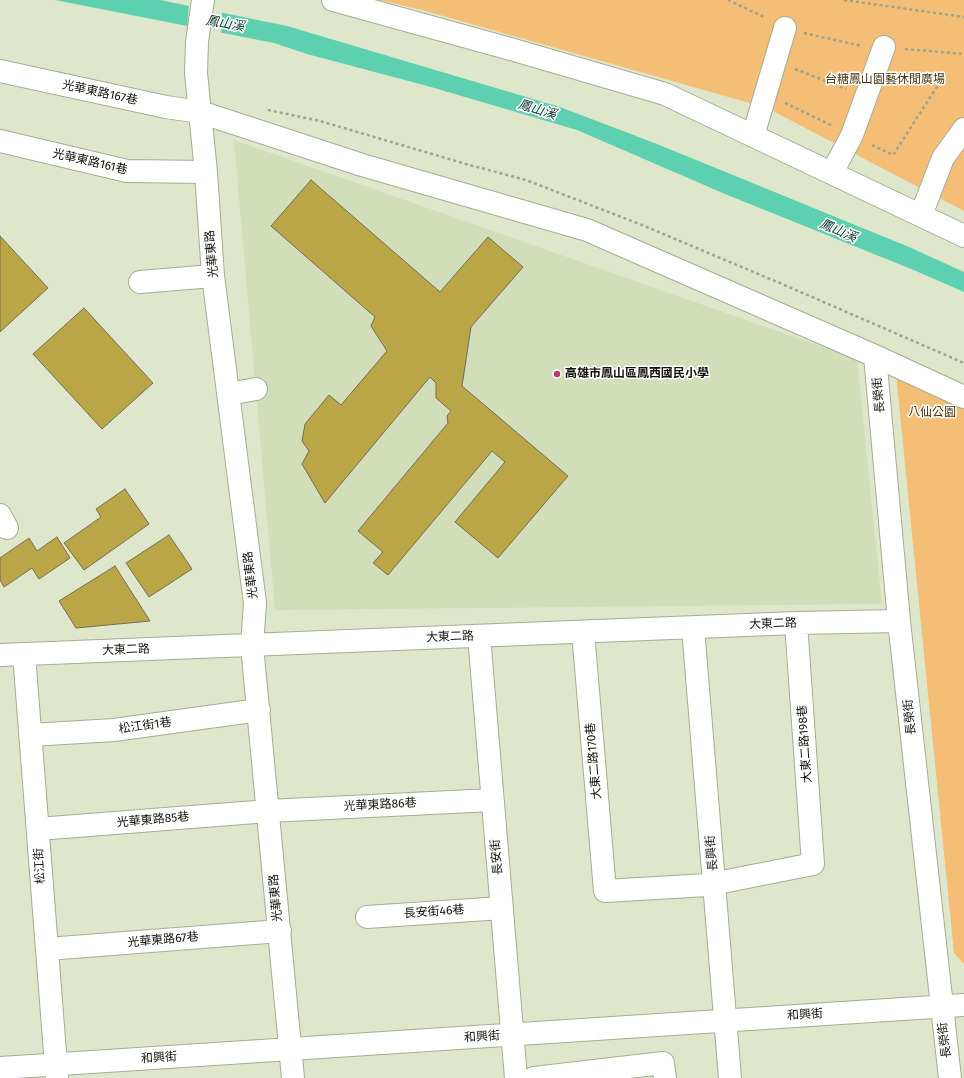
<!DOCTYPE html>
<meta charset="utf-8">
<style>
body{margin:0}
canvas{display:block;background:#dee7cb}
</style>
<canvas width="964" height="1078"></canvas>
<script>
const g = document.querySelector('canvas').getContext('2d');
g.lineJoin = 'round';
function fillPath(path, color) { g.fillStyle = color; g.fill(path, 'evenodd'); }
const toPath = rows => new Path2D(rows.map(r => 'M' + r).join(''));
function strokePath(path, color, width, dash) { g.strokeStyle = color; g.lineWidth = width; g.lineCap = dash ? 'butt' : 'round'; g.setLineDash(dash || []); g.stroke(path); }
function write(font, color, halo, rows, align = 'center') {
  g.font = font + ' "Fira Sans","Noto Sans TC",sans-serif'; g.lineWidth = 3; g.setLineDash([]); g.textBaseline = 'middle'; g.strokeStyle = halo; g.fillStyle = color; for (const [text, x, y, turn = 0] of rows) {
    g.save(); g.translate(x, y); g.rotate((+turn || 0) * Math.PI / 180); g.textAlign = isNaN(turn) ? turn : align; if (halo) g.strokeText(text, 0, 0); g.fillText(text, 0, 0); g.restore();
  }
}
fillPath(toPath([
 [234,140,857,359,882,604,275,610]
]), '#d2deba');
fillPath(toPath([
 [379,0,964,0,964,211,767,108,422,10],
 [895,364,964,390,964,964,954,953]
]), '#f5be77');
fillPath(toPath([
 [55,0,160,0,287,26,560,107,657,144,909,247,964,272,964,292,916,271,725,194,577,130,431,87,307,54,274,43]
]), '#5cd0af');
fillPath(toPath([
 [189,4,222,11,221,35,187,28]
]), '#dee7cb');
const building = toPath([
 [311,180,440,292,488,237,523,267,471,327,462,386,568,476,498,558,455,522,505,462,492,451,388,575,373,563,383,552,358,531,448,423,447,416,451,411,436,398,436,383,430,377,325,503,302,464,309,451,302,441,305,424,329,395,341,405,387,351,371,326,375,317,271,226,311,180],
 [0,236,48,288,0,332,0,236],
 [84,308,153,383,102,429,33,354,84,308],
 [125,489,149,524,84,570,64,543,101,517,96,509,125,489],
 [169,535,192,569,149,597,126,563,169,535],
 [57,537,70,558,39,579,32,568,4,587,0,580,0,558,29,538,37,551,57,537],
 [115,566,150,621,76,628,59,601,115,566]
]);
fillPath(building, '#baa547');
strokePath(building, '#746e54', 1);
const minor = toPath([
 [203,0,197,42,196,73,206,172,213,276,255,603,252,646,293,1078],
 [333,0,514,50,665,94,964,236],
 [0,71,166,107,200,112,362,165,587,230,875,356,964,397],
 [753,136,785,28],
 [0,141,127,171,206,172],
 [832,173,852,135,884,47],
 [921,215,943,158,964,129],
 [140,282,213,276],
 [875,356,899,621,950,1078],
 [228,394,256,389],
 [0,515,7,528],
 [693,628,730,1078],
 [583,632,605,891,707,885,813,864,796,623],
 [479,636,516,1078],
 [24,654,57,1078],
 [0,655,796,623,899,621],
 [30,735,114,730,259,710],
 [38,829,268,811,492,800],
 [367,917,502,908],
 [47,949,280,931],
 [0,1068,964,1005],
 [534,1078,663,1063,665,1078]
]);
strokePath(minor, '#a4ad92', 24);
strokePath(toPath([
 [728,0,766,18],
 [844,0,964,17],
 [804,33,862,46],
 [905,49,964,54],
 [795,69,846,89],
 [785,103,833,126],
 [268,110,320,121,466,164,526,180,642,225,782,284,964,363],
 [872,145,893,155,942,79]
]), '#9da48e', 2.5, [3, 3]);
strokePath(minor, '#fff', 22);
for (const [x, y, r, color] of [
 [557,374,4,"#bf3774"]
]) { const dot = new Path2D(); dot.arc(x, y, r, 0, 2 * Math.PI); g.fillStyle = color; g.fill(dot); strokePath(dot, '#fff', 1.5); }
write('12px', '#48300e', '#fff', [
 ["台糖鳳山園藝休閒廣場",885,80],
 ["八仙公園",932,413]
]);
write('12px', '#12140b', '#fff', [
 ["光華東路167巷",100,93,12],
 ["光華東路161巷",90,162,13],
 ["光華東路",212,254,-95],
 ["長榮街",879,395,-95],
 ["光華東路",251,575,-97],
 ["大東二路",773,624,-2],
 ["大東二路",450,637,-2],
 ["大東二路",126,650,-2],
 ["長榮街",910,717,-96],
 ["松江街1巷",145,726,-8],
 ["大東二路198巷",805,744,-94],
 ["大東二路170巷",594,761,-95],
 ["光華東路86巷",380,805,-3],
 ["光華東路85巷",153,820,-5],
 ["長興街",712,853,-95],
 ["長安街",497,857,-95],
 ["松江街",40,866,-94],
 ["光華東路",276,898,-95],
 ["長安街46巷",434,912,-4],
 ["光華東路67巷",163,940,-5],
 ["和興街",805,1015,-4],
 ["和興街",482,1037,-4],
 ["長榮街",945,1040,-97],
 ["和興街",159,1058,-4]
]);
write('bold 12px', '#12140b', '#fff', [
 ["高雄市鳳山區鳳西國民小學",565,374]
], 'left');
write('italic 13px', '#00362a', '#fff', [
 ["鳳山溪",225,24,10],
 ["鳳山溪",537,110,17],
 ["鳳山溪",838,231,23]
]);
</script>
